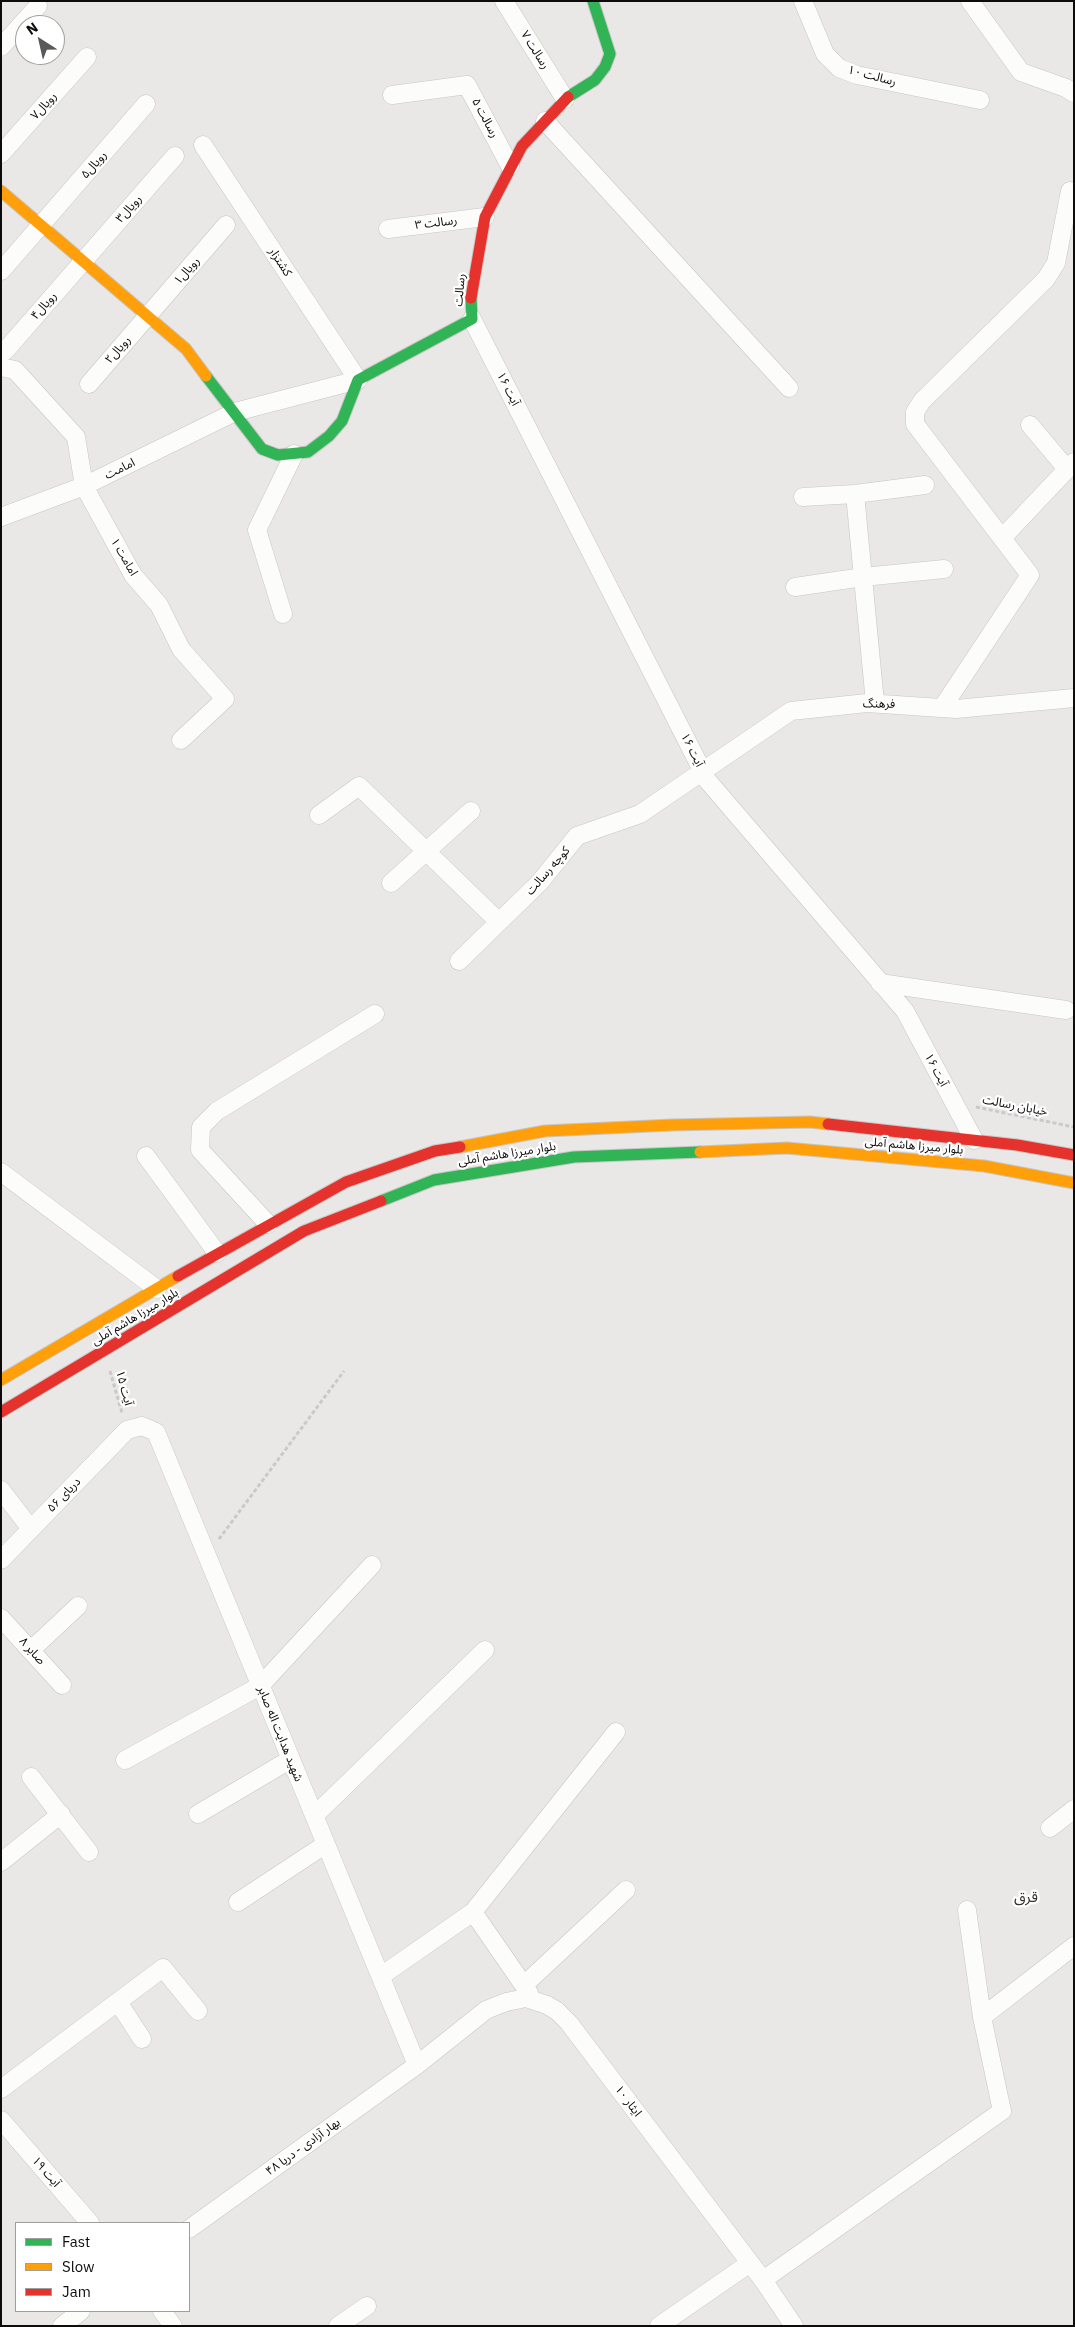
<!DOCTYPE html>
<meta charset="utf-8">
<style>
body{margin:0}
#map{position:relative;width:1075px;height:2327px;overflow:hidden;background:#eae8e6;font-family:"IBM Plex Sans",sans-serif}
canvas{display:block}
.frame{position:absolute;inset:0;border:2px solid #0d0c0b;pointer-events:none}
.legend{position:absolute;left:15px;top:2222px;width:175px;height:90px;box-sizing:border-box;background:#fff;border:1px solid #9e9e9d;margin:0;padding:6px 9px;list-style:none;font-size:15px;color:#0d0c0b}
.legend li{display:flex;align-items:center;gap:10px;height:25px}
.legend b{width:25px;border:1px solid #9e9e9d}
.north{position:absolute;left:15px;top:15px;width:50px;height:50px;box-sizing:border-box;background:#fff;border:1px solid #9e9e9d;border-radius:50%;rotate:325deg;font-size:14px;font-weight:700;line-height:20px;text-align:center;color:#0d0c0b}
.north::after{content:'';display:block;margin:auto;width:18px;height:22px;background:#5a5958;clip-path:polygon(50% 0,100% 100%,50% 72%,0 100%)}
</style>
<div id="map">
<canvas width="1075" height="2327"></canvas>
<div class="frame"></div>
<ul class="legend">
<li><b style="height:6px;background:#30b455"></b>Fast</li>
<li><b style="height:6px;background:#ff9f0a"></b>Slow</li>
<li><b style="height:6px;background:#e5322d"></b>Jam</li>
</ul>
<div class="north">N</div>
</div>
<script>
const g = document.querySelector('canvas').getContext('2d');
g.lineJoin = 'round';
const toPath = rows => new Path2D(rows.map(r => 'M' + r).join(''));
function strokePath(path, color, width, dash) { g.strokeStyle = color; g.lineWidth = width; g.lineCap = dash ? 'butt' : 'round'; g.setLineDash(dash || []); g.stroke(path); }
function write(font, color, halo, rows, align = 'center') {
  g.font = font + ' "IBM Plex Sans","Noto Sans Arabic",sans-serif'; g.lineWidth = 4.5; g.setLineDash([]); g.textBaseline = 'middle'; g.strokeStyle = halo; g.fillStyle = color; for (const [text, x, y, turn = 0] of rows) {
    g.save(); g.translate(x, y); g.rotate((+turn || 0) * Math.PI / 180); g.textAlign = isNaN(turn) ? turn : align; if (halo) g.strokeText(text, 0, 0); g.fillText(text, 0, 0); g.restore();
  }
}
const street = toPath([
 [504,1,565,99],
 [803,1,825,54,839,68,857,75,980,100],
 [970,1,1021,72,1066,88,1074,93],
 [1,47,38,6],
 [392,95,467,85,510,166],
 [545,121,789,388],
 [1,154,87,57],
 [388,229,485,217],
 [1,271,146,104],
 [472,319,707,780,905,1011,974,1140],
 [5,351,175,156],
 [1,367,15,370,76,437,84,486,133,575,159,605,181,649,225,699,181,740],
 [89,384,226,225],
 [1030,425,1067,469],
 [855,494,925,485],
 [803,497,855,494,875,703],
 [1,517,84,486,235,412,358,380,203,145],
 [1003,537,1074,462],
 [795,587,863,577,944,569],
 [283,614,257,530,294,454],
 [942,708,1030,575,915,424,915,412,922,401,1046,279,1056,263,1070,191],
 [319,815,359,786,499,922],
 [391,883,471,811],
 [459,961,540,882,577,836,640,814,791,711,867,703,956,709,1074,698],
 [880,983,1066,1010],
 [146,1156,217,1253],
 [1,1172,157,1289],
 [268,1224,200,1150,201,1127,217,1111,375,1014],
 [1,1490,31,1529],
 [1,1560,127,1430,142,1426,156,1432,417,2065],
 [1,1618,62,1685],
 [31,1650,78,1606],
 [125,1760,260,1686,372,1565],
 [31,1777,89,1852],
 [198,1814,291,1759],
 [314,1816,485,1650],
 [1050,1828,1074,1809],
 [1,1862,61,1814],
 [238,1902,326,1844],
 [967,1910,982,2017],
 [473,1912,529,1993],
 [381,1976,473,1912,616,1732],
 [524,1985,626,1890],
 [118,2002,142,2039],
 [1,2089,163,1968,198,2011],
 [1,2120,90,2223],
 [189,2229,417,2065,486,2010,506,2002,526,1998,547,2005,557,2011,569,2023,763,2280,794,2326],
 [763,2280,1002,2111,982,2017,1074,1946],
 [162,2311,173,2326],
 [62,2326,81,2311],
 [338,2326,367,2306],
 [659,2326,750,2263]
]);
const fast = toPath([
 [568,97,595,80,605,67,610,54,593,1],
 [206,376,262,449,278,455,308,452,329,436,342,421,358,380,472,319,471,298],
 [381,1201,434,1180,574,1157,700,1152]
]);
const slow = toPath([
 [1,191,186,349,206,376],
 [460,1147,545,1131,672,1125,810,1122,828,1124],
 [700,1152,787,1148,984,1166,1074,1183],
 [1,1380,178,1276]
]);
const jam = toPath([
 [471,298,485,217,522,146,568,97],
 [828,1124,1017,1145,1074,1155],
 [178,1276,346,1182,435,1151,460,1147],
 [1,1412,304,1231,381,1201]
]);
strokePath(street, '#c7c6c4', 19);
strokePath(fast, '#c7c6c4', 13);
strokePath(slow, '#c7c6c4', 13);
strokePath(jam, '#c7c6c4', 13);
strokePath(toPath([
 [976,1107,1074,1127],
 [110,1371,122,1413],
 [219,1539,344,1371]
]), '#cac9c9', 3, [4, 2.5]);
strokePath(street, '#fcfcfb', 18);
strokePath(fast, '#30b455', 11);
strokePath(slow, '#ff9f0a', 11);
strokePath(jam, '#e5322d', 11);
write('12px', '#0d0c0b', '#fff', [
 ["رسالت ۷",535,50,58],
 ["رسالت ۱۰",872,76,15],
 ["رویال۷",44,106,-48],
 ["رسالت ۵",485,118,62],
 ["رویال۵",94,165,-49],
 ["رویال۳",129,209,-49],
 ["رسالت ۳",436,223,-7],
 ["کشتزار",280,262,57],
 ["رویال۱",187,271,-49],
 ["رسالت",460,290,-85],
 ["رویال۴",44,306,-49],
 ["رویال۲",118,350,-49],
 ["آیت ۱۶",508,389,63],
 ["امامت",120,469,-26],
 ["امامت ۱",124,557,60],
 ["فرهنگ",879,704,1],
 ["آیت ۱۶",692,750,63],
 ["کوچه رسالت",548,871,-49],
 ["آیت ۱۶",936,1070,62],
 ["خیابان رسالت",1015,1106,11],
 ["بلوار میرزا هاشم آملی",914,1146,5],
 ["بلوار میرزا هاشم آملی",507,1154,-9],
 ["بلوار میرزا هاشم آملی",135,1317,-31],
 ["آیت ۱۵",124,1388,75],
 ["دریای ۵۶",64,1495,-46],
 ["صابر ۸",32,1651,48],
 ["شهید هدایت اله صابر",280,1734,68],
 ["ایثار ۱۰",628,2101,53],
 ["بهار آزادی - دریا ۴۸",303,2147,-36],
 ["آیت ۱۹",46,2172,49]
]);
write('15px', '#353231', '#fff', [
 ["قرق",1026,1898]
]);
</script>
